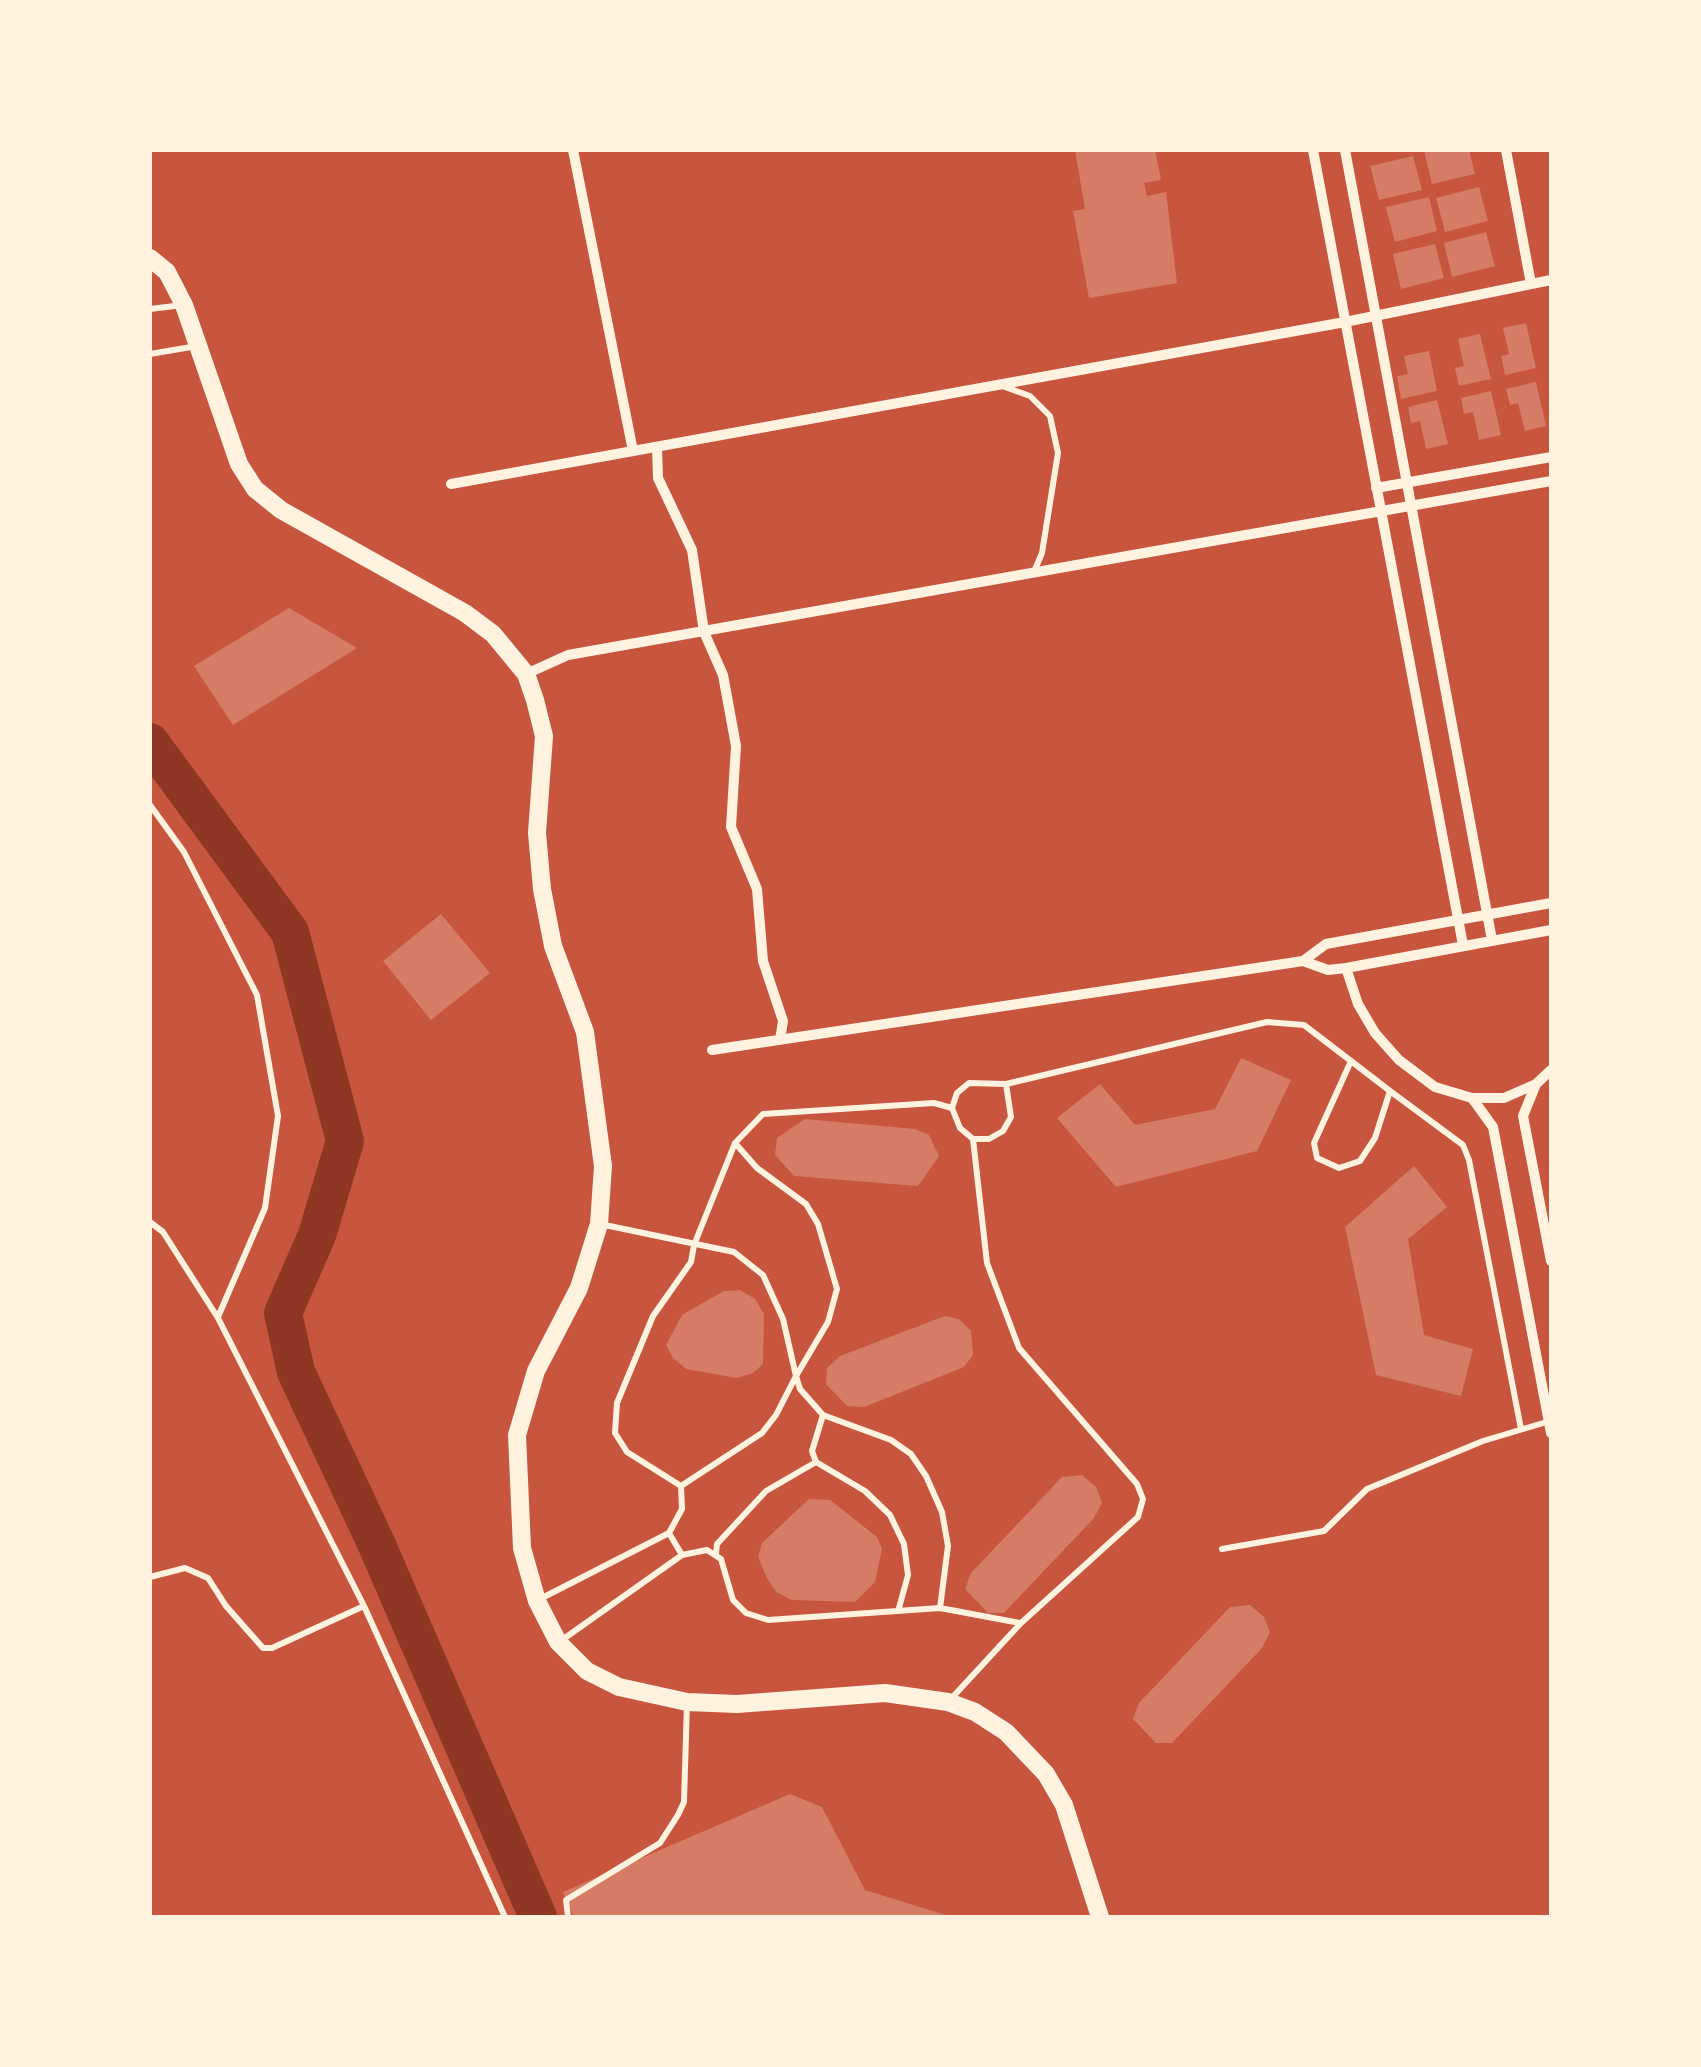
<!DOCTYPE html>
<style>
body{margin:0}
#map{position:relative;width:1701px;height:2067px;overflow:hidden;background:#c8553d;font-family:Commissioner,sans-serif}
canvas{display:block}
.frame{position:absolute;inset:0;border:152px solid #fff3e0;pointer-events:none}
</style>
<div id="map">
<canvas width="1701" height="2067"></canvas>
<div class="frame"></div>
</div>
<script>
const g = document.querySelector('canvas').getContext('2d');
g.lineJoin = 'round';
const toPath = rows => new Path2D(rows.map(r => 'M' + r).join(''));
function strokePath(path, color, width, dash) { g.strokeStyle = color; g.lineWidth = width; g.lineCap = dash ? 'butt' : 'round'; g.setLineDash(dash || []); g.stroke(path); }
function fillPath(path, color) { g.fillStyle = color; g.fill(path, 'evenodd'); }
strokePath(toPath([
 [150,742,290,932,345,1141,317,1235,283,1313,296,1372,376,1543,538,1917]
]), '#8f3625', 38);
fillPath(toPath([
 [1075,150,1155,150,1161,180,1144,183,1147,196,1166,192,1177,283,1089,298,1073,211,1085,209],
 [1424,150,1469,150,1475,174,1432,184],
 [1413,156,1422,190,1379,200,1370,166],
 [1479,187,1488,221,1445,232,1436,198],
 [1429,197,1437,231,1395,242,1386,207],
 [1486,232,1495,266,1452,277,1444,243],
 [1435,244,1444,278,1401,289,1393,254],
 [1526,323,1536,368,1505,375,1501,356,1509,354,1503,328],
 [1480,334,1491,379,1459,386,1455,368,1464,366,1458,339],
 [1429,351,1437,391,1401,399,1397,376,1408,374,1404,356],
 [1536,382,1546,426,1525,431,1518,403,1510,405,1506,389],
 [1491,391,1501,435,1479,440,1473,412,1464,414,1461,398],
 [1437,400,1448,444,1426,449,1420,421,1411,423,1408,407],
 [289,608,357,648,233,725,194,666],
 [441,914,490,973,431,1020,383,961],
 [1241,1058,1291,1080,1257,1151,1116,1187,1057,1118,1100,1084,1135,1125,1215,1109],
 [805,1119,915,1129,929,1135,939,1156,918,1186,794,1176,775,1155,777,1138],
 [1414,1166,1447,1207,1408,1239,1424,1335,1473,1349,1461,1396,1376,1375,1345,1227],
 [740,1290,755,1299,764,1314,763,1364,753,1373,737,1378,686,1369,673,1358,666,1345,682,1315,724,1291],
 [945,1316,959,1319,971,1331,973,1355,964,1367,864,1407,847,1406,826,1384,827,1368,840,1356],
 [1082,1475,1096,1487,1102,1503,1094,1518,1004,1613,988,1613,965,1589,971,1573,1062,1477],
 [809,1499,830,1500,877,1537,882,1549,875,1582,855,1602,792,1600,776,1592,767,1578,758,1557,762,1543],
 [1250,1605,1264,1617,1270,1632,1262,1648,1172,1743,1156,1743,1133,1719,1139,1703,1230,1607],
 [790,1794,822,1807,865,1890,952,1917,574,1917,563,1892]
]), '#d67c66');
strokePath(toPath([
 [150,309,183,305],
 [150,354,197,346],
 [1005,387,1030,396,1050,416,1058,453,1042,553,1033,574],
 [150,805,184,852,257,995,278,1116,265,1208,218,1317],
 [1006,1084,1267,1022,1304,1025,1351,1061,1314,1143,1317,1158,1339,1168,1360,1161,1375,1138,1390,1091,1351,1061],
 [1390,1091,1463,1145,1469,1160,1521,1429],
 [952,1108,957,1093,969,1083,1006,1084,1011,1117,1003,1131,989,1139,973,1139],
 [735,1143,757,1168,806,1204,818,1224,837,1289,828,1322,796,1376,800,1389,823,1415,891,1440,911,1454,926,1476,942,1512,948,1546,940,1608],
 [150,1222,163,1232,218,1318,364,1606,505,1917],
 [600,1224,734,1252,763,1275,783,1319,796,1376,776,1415,762,1433,681,1486],
 [823,1415,812,1451,816,1462,865,1491,890,1515,904,1544,908,1575,899,1608],
 [669,1533,682,1555],
 [1222,1549,1324,1531,1367,1489,1483,1441,1550,1421],
 [716,1554,717,1544,766,1491,816,1462],
 [150,1577,185,1568,208,1578,226,1606,263,1648,272,1648,364,1606],
 [538,1600,669,1533,682,1509,681,1486,627,1452,615,1433,617,1403,653,1316,691,1262,694,1245,735,1143,763,1114,934,1103,952,1108,960,1128,973,1139,987,1263,1019,1348,1137,1484,1143,1499,1138,1517,1021,1623,949,1701],
 [562,1640,682,1555,707,1550,721,1559,733,1600,746,1613,768,1620,940,1608,1020,1623],
 [568,1917,566,1900,660,1843,678,1815,684,1802,687,1703]
]), '#fff3e0', 6);
strokePath(toPath([
 [573,150,633,451],
 [1313,150,1463,945],
 [1345,150,1492,940],
 [1506,150,1531,284],
 [657,447,658,478,692,550,704,632,723,675,736,746,731,827,757,889,763,961,783,1021,780,1040],
 [451,484,1345,322,1551,280],
 [1376,488,1551,457],
 [526,674,568,655,1551,481],
 [1303,961,1328,970,1346,968,1551,930],
 [1346,968,1358,1004,1375,1033,1399,1060,1435,1087,1472,1098,1504,1098,1536,1084,1551,1070],
 [712,1050,1303,961,1326,944,1551,903],
 [1536,1084,1523,1116,1551,1261],
 [1472,1098,1493,1127,1551,1433]
]), '#fff3e0', 10);
strokePath(toPath([
 [150,258,167,272,184,305,239,464,255,489,281,510,465,613,493,634,526,674,535,700,544,736,537,833,542,889,553,946,585,1032,603,1166,599,1224,579,1288,536,1371,517,1435,522,1548,537,1601,558,1642,587,1671,619,1687,687,1702,737,1704,885,1693,948,1702,975,1712,1006,1732,1046,1774,1064,1805,1100,1917]
]), '#fff3e0', 18);
</script>
